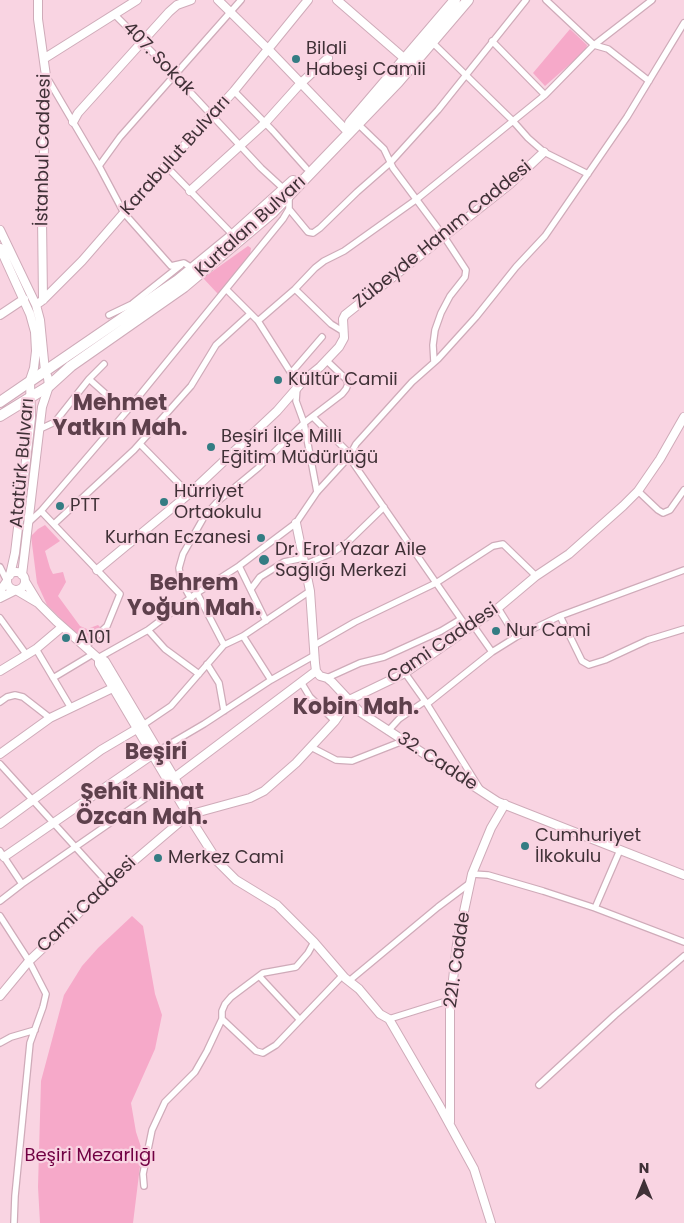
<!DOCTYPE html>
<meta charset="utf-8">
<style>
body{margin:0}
#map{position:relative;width:684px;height:1223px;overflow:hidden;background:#f9d4e2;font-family:Poppins,sans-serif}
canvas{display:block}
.north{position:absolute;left:619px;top:1158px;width:50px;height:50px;-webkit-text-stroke:4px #f9d4e2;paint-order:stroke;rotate:0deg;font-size:14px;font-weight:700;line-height:20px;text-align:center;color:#403137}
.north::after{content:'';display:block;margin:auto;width:18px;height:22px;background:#403137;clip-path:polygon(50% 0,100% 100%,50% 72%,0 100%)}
</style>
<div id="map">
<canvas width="684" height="1223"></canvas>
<div class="north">N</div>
</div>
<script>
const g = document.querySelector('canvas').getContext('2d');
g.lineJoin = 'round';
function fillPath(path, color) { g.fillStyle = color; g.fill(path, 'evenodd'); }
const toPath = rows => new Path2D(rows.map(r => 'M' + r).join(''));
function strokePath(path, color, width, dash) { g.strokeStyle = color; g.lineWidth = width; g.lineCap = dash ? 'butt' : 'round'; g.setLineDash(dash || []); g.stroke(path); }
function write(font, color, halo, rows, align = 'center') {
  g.font = font + ' Poppins,sans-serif'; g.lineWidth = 4.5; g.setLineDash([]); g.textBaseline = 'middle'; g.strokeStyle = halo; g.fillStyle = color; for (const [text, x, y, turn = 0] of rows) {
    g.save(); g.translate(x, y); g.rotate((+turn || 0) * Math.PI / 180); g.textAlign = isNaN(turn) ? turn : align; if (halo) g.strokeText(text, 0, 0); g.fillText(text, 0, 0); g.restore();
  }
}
fillPath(toPath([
 [570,29,587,45,586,50,545,86,533,73],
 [248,246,251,248,250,255,218,294,203,278],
 [45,525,60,541,45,551,50,568,53,574,63,572,65,579,66,582,58,596,80,626,87,629,98,625,101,628,94,635,87,639,78,636,47,605,37,583,31,536,38,529],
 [132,916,143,926,155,994,162,1015,155,1049,131,1103,136,1132,142,1150,133,1223,40,1223,38,1187,41,1081,64,995,82,966,98,948]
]), '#f6a9c9');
const street = toPath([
 [546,0,594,45,608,49,649,81],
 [114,14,163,63,261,168,285,190],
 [492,41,545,95],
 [432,42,513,121,528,138,544,152,588,174],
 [46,76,99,166,124,213,171,266,184,263,192,268],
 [234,91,273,131,306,168],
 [358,124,384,149,393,168,445,238,466,270,465,277,450,296,441,313,435,330,433,345,434,362],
 [99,166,120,137,241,0],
 [166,166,233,235],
 [289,209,308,232,313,233,320,228,357,192,390,163,438,110,526,0],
 [226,289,258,321,291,373,297,388,296,401,304,423,317,492],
 [295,289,331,324,344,332],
 [109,315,132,304,181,265],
 [258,321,295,289,315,268,324,261,344,251,417,199,545,95,594,45,652,0],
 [291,373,322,337],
 [89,379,126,412],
 [313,417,347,451,349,457,468,629],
 [40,429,55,422,89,379,104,364],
 [140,444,189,494],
 [638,491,658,510,663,513,670,510,684,490],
 [41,511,120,594,107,626,85,647],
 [29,522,41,511,126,412,283,219,289,209,289,196],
 [54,524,134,450,191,386,216,345,250,314],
 [304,565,332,553,348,542,384,507],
 [239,566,266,621],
 [0,567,7,581],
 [251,589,260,577,284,562,303,558],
 [197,593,224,645],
 [191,599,181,581,179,568,183,554,204,517,217,502,258,468,304,423,342,394,346,389,348,384,346,379,326,360],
 [498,608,516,637],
 [560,616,582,661,589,665,605,660,648,640,684,629],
 [0,618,26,654],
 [473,625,492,652],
 [148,630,165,649,199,674],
 [243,636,271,680],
 [315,645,355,622,436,583,493,546,503,544,536,576],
 [36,649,71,708],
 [98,658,148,630,197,593,239,566,296,523,317,492,349,457,356,444,412,382,438,359,476,317,516,267,545,236,627,117,684,23],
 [207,664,219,683,224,711],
 [405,673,427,704,480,789],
 [53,678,93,654],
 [327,678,360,663,384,657,441,631,461,619],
 [301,682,310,697,335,721],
 [0,702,7,697,15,695,23,697,50,718],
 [427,704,492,652,516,637,560,616,684,570],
 [143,725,171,706,224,645,243,636,310,591],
 [388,731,399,719,425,701],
 [311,747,336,760,352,761,403,741],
 [158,751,204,724,271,680,315,655],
 [0,764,108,883],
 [0,851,22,884],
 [472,874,488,875,543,891,595,908,684,942],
 [0,901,22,884,169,782],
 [595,908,620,850],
 [0,916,29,961,46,994,43,1007,30,1043,15,1196,14,1223],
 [259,976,300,1020],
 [349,981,438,907,470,883],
 [222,1019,256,1051,263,1053,276,1045,342,976],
 [389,1019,450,1000],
 [0,1043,11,1037,35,1030],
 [539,1085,615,1015,684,956],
 [144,1186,143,1174,152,1130,165,1102,195,1072,207,1051,222,1019,222,1011,225,1004,231,997,263,973,296,967,308,953,314,942]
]);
const secondary = toPath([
 [38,0,38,19,46,76,42,218,43,300],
 [218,0,269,50,345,129],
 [337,0,405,59],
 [45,58,137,0],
 [73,122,78,113,169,12,177,5,191,0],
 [190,191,265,123,300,84,328,58],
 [0,230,36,305,40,320,45,371,48,378,49,386,42,407,22,575],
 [0,248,30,314,35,332,36,351,34,368,30,380,31,418,15,553,10,575],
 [36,305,43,300,82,261,142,192,234,91,308,0],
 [0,315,24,299],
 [296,523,310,591,315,663,316,671,320,676,327,678,332,682,360,712,498,802,684,875],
 [97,570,189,494,277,411,304,380,320,367,339,347,344,338,343,319,345,315,510,184,544,152],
 '7 581a9 9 0 1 1 18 0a9 9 0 1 1-18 0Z',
 [25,581,39,604,56,621,99,659,105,661,174,777,184,797,186,808],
 [0,591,7,581],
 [0,598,16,590,38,603],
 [99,659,99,664,188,815,218,862,236,880,277,905,314,942,345,978,359,989,380,1014,389,1019,439,1105,474,1169,491,1223],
 [0,671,36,649,62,627],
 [0,754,50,718,117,686],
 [170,781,316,671],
 [0,824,101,750,140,727],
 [4,857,155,753],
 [0,996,29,961,60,932,108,883,188,815,250,798,264,791,296,763,335,721,349,700,405,673,498,608,536,576,569,554,623,506,638,491,660,459,684,417],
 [450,1122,450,1006,457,944,472,874,491,828,505,804]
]);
const highway = toPath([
 [350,123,455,0],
 [0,402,178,280,233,235,293,181],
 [0,416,49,386,71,366,184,287,272,213,398,82,468,0]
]);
strokePath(street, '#cfabb9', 8);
strokePath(secondary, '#cfabb9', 10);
strokePath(highway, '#cfabb9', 12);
strokePath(street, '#fff', 5.5);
strokePath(secondary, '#fff', 8);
strokePath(highway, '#fff', 10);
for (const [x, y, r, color] of [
 [296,59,5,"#347c83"],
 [278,380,5,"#347c83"],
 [211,447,5,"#347c83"],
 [164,502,5,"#347c83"],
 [60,506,5,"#347c83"],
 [261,538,5,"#347c83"],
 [264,560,6,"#347c83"],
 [496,631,5,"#347c83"],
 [66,638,5,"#347c83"],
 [525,846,5,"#347c83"],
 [158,858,5,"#347c83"]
]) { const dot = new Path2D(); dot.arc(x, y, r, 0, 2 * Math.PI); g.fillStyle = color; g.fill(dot); strokePath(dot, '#f9d4e2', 2); }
write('18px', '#403137', '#f9d4e2', [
 ["Bilali",306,49],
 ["Habeşi Camii",306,70],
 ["Kültür Camii",288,380],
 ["Beşiri İlçe Milli",221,437],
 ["Eğitim Müdürlüğü",221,458],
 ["Hürriyet",174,492],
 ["Ortaokulu",174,513],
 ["PTT",70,506],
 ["Kurhan Eczanesi",251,538,"right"],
 ["Dr. Erol Yazar Aile",275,550],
 ["Sağlığı Merkezi",275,571],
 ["Nur Cami",506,631],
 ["A101",76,638],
 ["Cumhuriyet",535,836],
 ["İlkokulu",535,857],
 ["Merkez Cami",168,858]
], 'left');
write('18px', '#403137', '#f9d4e2', [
 ["407. Sokak",158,59,46],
 ["İstanbul Caddesi",44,150,-89],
 ["Karabulut Bulvarı",176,156,-48],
 ["Kurtalan Bulvarı",251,227,-42],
 ["Zübeyde Hanım Caddesi",443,235,-39],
 ["Atatürk Bulvarı",23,463,-85],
 ["Cami Caddesi",443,644,-34],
 ["32. Cadde",437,762,33],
 ["Cami Caddesi",87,905,-44],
 ["221. Cadde",458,960,-82]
]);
write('18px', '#710143', '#f9d4e2', [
 ["Beşiri Mezarlığı",90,1156]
]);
write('bold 22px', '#5e404c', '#f9d4e2', [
 ["Mehmet",120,404],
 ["Yatkın Mah.",120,429],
 ["Behrem",194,584],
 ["Yoğun Mah.",194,609],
 ["Kobin Mah.",356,708],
 ["Beşiri",156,753],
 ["Şehit Nihat",142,793],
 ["Özcan Mah.",142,818]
]);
</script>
